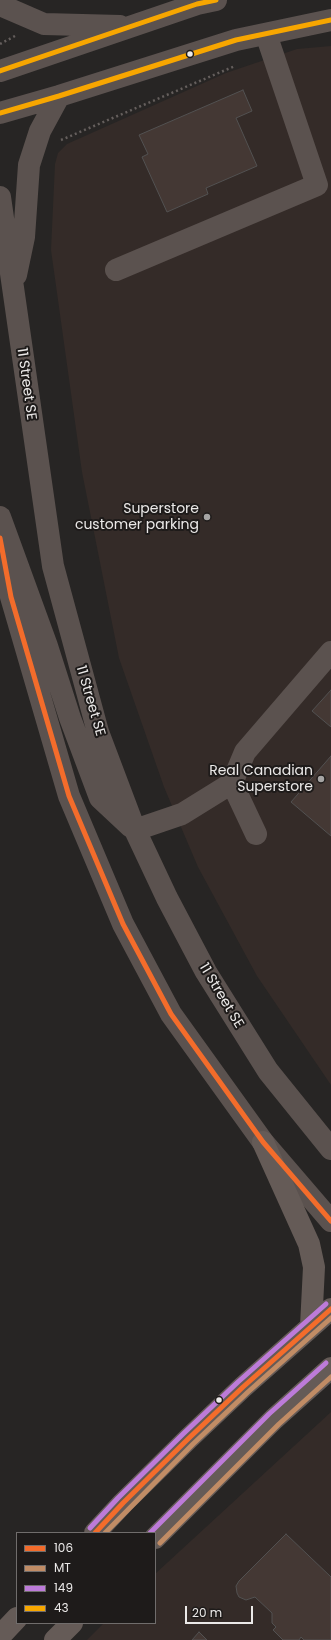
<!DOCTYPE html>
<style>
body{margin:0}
#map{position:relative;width:331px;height:1640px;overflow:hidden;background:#272524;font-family:Poppins,sans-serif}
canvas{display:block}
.legend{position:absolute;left:16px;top:1532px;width:140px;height:92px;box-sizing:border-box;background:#1e1b1a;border:1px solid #706d6c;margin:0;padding:5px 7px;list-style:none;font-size:12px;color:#ebe9e8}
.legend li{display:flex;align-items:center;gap:8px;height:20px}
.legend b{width:20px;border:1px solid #706d6c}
.scale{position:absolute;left:185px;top:1606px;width:68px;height:18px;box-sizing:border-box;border:2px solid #ebe9e8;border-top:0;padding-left:5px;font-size:12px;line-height:14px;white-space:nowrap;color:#ebe9e8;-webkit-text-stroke:3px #1e1b1a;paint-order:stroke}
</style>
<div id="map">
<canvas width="331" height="1640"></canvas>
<ul class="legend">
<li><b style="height:5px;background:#f36c2b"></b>106</li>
<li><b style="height:5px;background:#c18c65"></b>MT</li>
<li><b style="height:5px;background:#bd7bd9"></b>149</li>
<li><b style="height:5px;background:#f7a600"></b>43</li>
</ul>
<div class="scale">20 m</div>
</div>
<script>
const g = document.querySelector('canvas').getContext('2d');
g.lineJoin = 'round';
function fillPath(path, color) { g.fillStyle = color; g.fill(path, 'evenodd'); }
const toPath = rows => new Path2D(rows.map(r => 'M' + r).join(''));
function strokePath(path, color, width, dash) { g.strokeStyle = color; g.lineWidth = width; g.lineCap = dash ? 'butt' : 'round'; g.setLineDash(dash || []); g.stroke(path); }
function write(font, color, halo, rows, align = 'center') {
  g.font = font + ' Poppins,sans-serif'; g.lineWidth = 4; g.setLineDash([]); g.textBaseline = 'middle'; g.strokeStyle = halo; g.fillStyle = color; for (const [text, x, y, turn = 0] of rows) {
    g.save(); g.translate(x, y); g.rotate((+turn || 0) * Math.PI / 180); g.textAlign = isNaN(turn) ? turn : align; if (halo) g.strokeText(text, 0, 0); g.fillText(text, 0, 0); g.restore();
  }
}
fillPath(toPath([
 [331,46,331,1085,257,976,198,867,164,787,119,658,82,472,51,250,55,164,58,153,67,144,226,73,297,49],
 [331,1412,331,1640,87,1640,104,1623,155,1623,155,1574]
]), '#342b28');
const building = toPath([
 [243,90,252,111,236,118,257,166,206,188,208,194,167,212,142,157,148,154,139,135,243,90],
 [331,690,331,727,312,711,331,690],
 [331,756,331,836,291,802,331,756],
 [286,1534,331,1577,331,1640,304,1640,301,1637,299,1640,283,1640,273,1630,276,1627,272,1623,272,1613,255,1597,246,1600,239,1597,237,1593,236,1586,239,1581,286,1534],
 [199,1632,207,1640,192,1640,199,1632]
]);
fillPath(building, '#443834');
strokePath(building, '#525151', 1);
strokePath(toPath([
 [0,44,15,36],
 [61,140,235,66]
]), '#655f5d', 2.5, [2, 3]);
strokePath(toPath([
 [0,5,44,24,120,26],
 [0,71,197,4,216,0],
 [0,113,59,96,236,40,331,20],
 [0,197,53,566,98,732,135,830,167,898,206,972,268,1071,331,1149],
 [116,270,317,185,266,34],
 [16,275,24,237,29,165,40,131,59,96],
 [0,517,47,646,70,718,100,798,131,827],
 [0,538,11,597,69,796,123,924,171,1014,263,1142,331,1221],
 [232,783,256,834],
 [135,830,182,814,232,783,245,752,331,652]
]), '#5b524f', 22);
strokePath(toPath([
 [263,1142,309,1244,314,1267,311,1326],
 [95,1533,123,1503,188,1439,243,1387,331,1309],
 [155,1538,274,1419,331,1368],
 [0,1636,17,1618],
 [55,1640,72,1623]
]), '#655b57', 22);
strokePath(toPath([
 [0,538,11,597,69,796,123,924,171,1014,263,1142,331,1221],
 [95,1533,123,1503,188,1439,243,1387,331,1309]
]), '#f36c2b', 5);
strokePath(toPath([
 [105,1533,193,1444,248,1392,331,1318],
 [160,1543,279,1424,331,1377]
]), '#c18c65', 5);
strokePath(toPath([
 [90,1528,118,1498,183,1434,238,1382,326,1304],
 [150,1533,269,1414,326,1363]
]), '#bd7bd9', 5);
strokePath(toPath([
 [0,71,197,4,216,0],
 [0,113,59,96,236,40,331,20]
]), '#f7a600', 5);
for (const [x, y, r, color] of [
 [190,54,3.5,"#ebe9e8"],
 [207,517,4,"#a6a4a3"],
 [321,779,4,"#a6a4a3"],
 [219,1400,3.5,"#ebe9e8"]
]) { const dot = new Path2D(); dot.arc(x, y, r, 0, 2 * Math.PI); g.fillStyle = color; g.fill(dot); strokePath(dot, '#1e1b1a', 1.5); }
write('14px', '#ebe9e8', '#1e1b1a', [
 ["11 Street SE",26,384,82],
 ["11 Street SE",90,701,74],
 ["11 Street SE",221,996,59]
]);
write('14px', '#ebe9e8', '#1e1b1a', [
 ["Superstore",199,509],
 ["customer parking",199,525],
 ["Real Canadian",313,771],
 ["Superstore",313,787]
], 'right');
</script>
